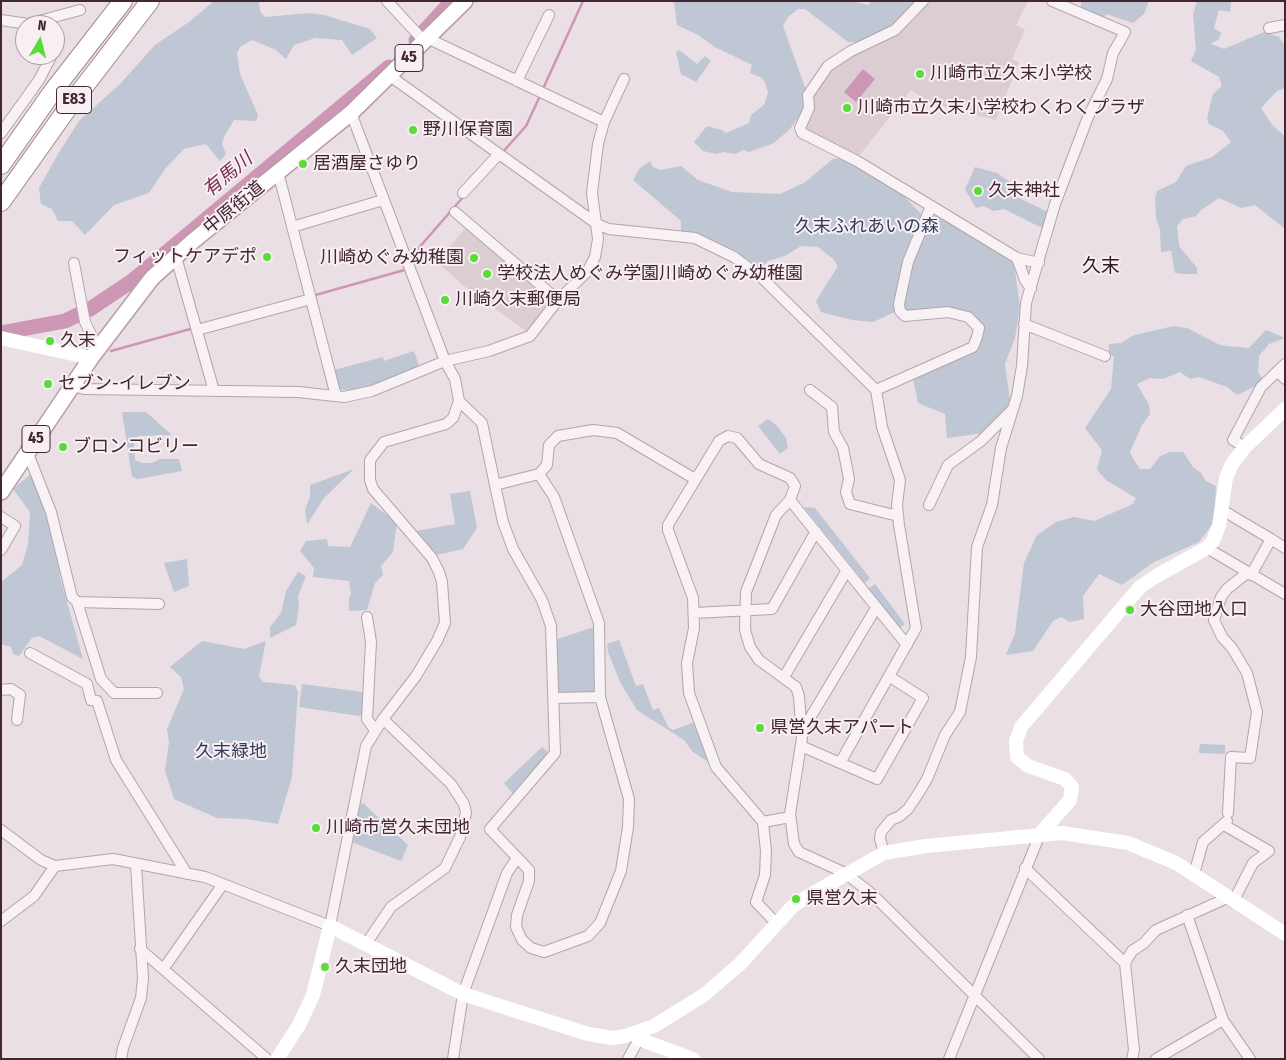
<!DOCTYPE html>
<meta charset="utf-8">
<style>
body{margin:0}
#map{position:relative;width:1286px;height:1060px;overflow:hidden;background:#eadfe4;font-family:"Fira Sans Condensed",sans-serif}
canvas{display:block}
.frame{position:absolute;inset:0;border:2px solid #422632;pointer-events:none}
.north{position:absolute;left:15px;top:15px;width:50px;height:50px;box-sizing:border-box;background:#f7eff3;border:1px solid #af9fa6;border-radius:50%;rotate:8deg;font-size:14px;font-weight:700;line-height:20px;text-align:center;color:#422632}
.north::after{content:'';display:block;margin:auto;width:18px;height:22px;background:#59db38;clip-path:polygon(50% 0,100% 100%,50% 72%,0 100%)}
</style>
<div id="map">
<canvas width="1286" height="1060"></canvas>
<div class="frame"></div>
<div class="north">N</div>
</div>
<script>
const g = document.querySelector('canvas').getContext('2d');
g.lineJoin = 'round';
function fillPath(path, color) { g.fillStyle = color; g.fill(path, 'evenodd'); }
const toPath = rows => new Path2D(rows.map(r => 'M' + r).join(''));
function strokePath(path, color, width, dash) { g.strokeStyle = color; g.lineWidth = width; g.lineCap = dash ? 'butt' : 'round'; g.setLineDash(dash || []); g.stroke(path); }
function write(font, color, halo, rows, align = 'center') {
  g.font = font + ' "Fira Sans Condensed","Noto Sans JP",sans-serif'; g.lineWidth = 4; g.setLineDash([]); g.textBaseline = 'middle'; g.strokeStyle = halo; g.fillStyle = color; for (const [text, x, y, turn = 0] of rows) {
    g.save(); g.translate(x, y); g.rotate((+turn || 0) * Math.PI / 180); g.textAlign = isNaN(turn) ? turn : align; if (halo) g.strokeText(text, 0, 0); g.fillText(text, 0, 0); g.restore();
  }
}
fillPath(toPath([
 [928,1,1028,1,1016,25,1025,30,1012,59,1019,62,996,120,930,103,911,90,859,156,806,132,805,126,813,108,814,93,831,69,851,55,901,31,912,22],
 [468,225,554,300,527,332,464,286,437,262]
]), '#dccdd3');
fillPath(toPath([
 [214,1,259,1,260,11,265,17,308,13,324,15,370,29,377,38,352,55,342,40,315,38,294,45,286,59,276,50,252,40,240,47,237,53,240,74,258,115,256,121,234,120,224,137,222,144,226,154,220,161,206,144,184,149,165,169,149,193,114,205,85,235,72,221,58,221,52,209,41,204,39,188,58,154,79,121,120,84,155,45,189,22],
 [674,1,852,1,868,5,871,1,912,1,913,3,910,9,892,26,857,42,848,42,805,9,798,9,788,17,783,26,806,90,804,109,790,129,774,143,749,152,744,150,734,154,724,152,717,154,703,151,694,142,707,126,722,130,726,133,749,123,751,115,764,105,768,93,765,82,762,78,750,73,752,65,715,47,698,35,677,25],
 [1081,1,1149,1,1144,14,1133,23,1106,14,1103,20,1081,8],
 [1197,1,1231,2,1230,12,1219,10,1214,28,1221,33,1219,39,1211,44,1224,49,1264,32,1279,37,1285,45,1285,88,1277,91,1261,108,1273,126,1285,136,1285,229,1255,205,1241,208,1219,198,1200,211,1196,216,1183,219,1177,226,1179,246,1197,268,1197,274,1184,274,1175,273,1171,251,1161,252,1160,230,1156,218,1155,198,1157,191,1176,182,1186,166,1212,157,1231,142,1223,131,1209,124,1207,118,1213,94,1222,86,1219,77,1191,61,1196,49,1193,14],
 [679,50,697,64,705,56,711,61,696,82,681,74,676,52],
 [841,158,851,161,904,196,922,215,901,268,894,305,895,312,873,322,852,320,821,312,816,301,838,266,833,259,818,247,801,246,785,256,768,261,764,265,763,273,736,251,706,237,681,231,681,221,633,180,639,169,650,161,653,167,661,170,681,166,698,180,732,192,780,194,804,183,833,159],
 [975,167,997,173,1014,185,1017,197,1050,213,1044,229,1004,209,994,211,983,206,976,208,965,189],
 [935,216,941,217,1014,263,1020,307,1015,338,1005,364,1010,400,1007,408,985,433,947,438,945,414,918,403,913,379,964,357,979,349,982,327,976,318,963,311,934,307,907,312,904,309,910,270,931,219],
 [1174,326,1187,328,1220,345,1227,346,1249,348,1266,330,1285,338,1269,344,1259,356,1258,372,1264,382,1237,395,1227,387,1199,377,1190,379,1180,372,1163,379,1150,378,1137,384,1149,405,1150,414,1142,425,1130,452,1135,462,1140,469,1150,469,1160,456,1170,452,1183,452,1193,467,1201,473,1206,481,1216,486,1214,522,1199,542,1154,562,1122,585,1099,574,1083,596,1084,619,1070,622,1061,617,1053,621,1033,651,1006,655,1015,633,1024,563,1037,535,1056,522,1074,517,1094,521,1133,504,1136,498,1106,480,1097,470,1102,450,1085,428,1111,389,1114,357,1109,353,1109,344,1121,343,1134,335],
 [414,351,419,366,367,388,353,392,339,389,334,370,383,357,384,361],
 [122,412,146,412,172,435,139,436,134,443,135,460,142,463,152,463,160,459,179,459,182,471,138,479,132,477],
 [768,419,777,426,786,438,788,448,780,454,758,426],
 [354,469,324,498,307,525,305,510,310,496,310,485],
 [32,473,59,556,60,577,83,659,39,636,32,638,19,656,13,654,11,647,1,644,1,582,22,565,28,544,30,512,13,489],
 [470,491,477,528,463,549,436,555,416,531,455,524,450,494],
 [371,503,397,523,393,552,381,566,383,575,375,583,367,610,349,611,349,598,351,594,349,581,313,577,314,568,300,551,306,541,317,540,327,539,328,546,350,547],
 [804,507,815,508,870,578,865,583],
 [187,559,189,586,174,592,164,563],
 [298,572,306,576,298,596,299,606,296,625,270,638,270,627,281,613,286,591],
 [875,584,905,624,900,628,868,589],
 [597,626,595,693,564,695,557,691,555,640],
 [619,640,636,686,643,684,653,710,659,708,669,728,673,730,695,722,708,762,692,751,684,740,637,710,620,682,608,652,607,644],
 [202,641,244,649,266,641,259,676,263,682,295,685,298,692,292,777,278,824,246,819,217,818,174,799,165,771,169,742,167,729,184,689,181,677,170,667],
 [302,684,363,692,362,714,359,716,299,707],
 [1200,744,1225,745,1225,754,1199,753],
 [542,747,552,755,514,795,504,783],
 [363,803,408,845,401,861,354,843,353,840,360,805]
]), '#bfc6d4');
fillPath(toPath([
 [863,69,875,79,856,102,844,92]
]), '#cd96b4');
strokePath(toPath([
 [542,91,583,1],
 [502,153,526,126,540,96],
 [410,258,464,196],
 [312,296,408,269],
 [111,351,194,328]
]), '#cd96b4', 2.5);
strokePath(toPath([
 [416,40,452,1],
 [1,333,65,321,90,309,132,281,389,67]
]), '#cd96b4', 15);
const street = toPath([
 [387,1,425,42],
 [923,1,895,30,851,51,828,66,808,95,809,108,800,128,802,133,857,161,1017,258,1025,280,1031,289],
 [1,20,28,24,80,10],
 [1269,28,1285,25],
 [429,39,604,122],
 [390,76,597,224,609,229,695,238,734,257,762,278,876,390,882,427,900,480,897,505,899,525,916,628,840,763],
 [517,81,549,15],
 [1,133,39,80,52,55],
 [278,172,336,396],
 [463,193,498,155],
 [455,212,558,300],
 [292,227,383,200],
 [176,257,214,391],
 [1017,258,1039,263],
 [74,263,85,322,98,349],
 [1024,324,1105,356],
 [197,330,311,299],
 [1278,372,1285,379],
 [72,386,84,389,298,392,344,397,372,391,445,361,489,351,530,336,558,300,587,272,595,257,598,239,592,193,598,144,604,122,624,79],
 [810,390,832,407,834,432,843,448,849,479,846,492,850,504,898,516],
 [876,390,973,347,977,337,979,328,968,317,948,312,905,316,900,311,899,304,908,262,931,206],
 [459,401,482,423,495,485,539,474,547,465,549,445,558,436,593,430,617,433,695,479],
 [1245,447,1233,440,1261,387,1285,364],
 [27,451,51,512,72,597,77,602,101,679,114,693,157,693],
 [495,485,503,522,513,549,542,600,551,626,555,753,490,829,529,870,529,881,517,915,516,927,522,940,531,948,544,952,588,936,600,923,621,871,628,827,629,799,600,697,599,623,554,497,539,474],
 [790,500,907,645],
 [929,505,948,465,981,441,1012,410],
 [1222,510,1271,539,1251,575],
 [1,517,15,526,1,550],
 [1271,539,1285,548],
 [1207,548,1285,594],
 [77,602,159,604],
 [694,613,772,609,816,531],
 [367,617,371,642,367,719,375,730],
 [30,653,87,684,91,700,97,701,116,760,187,874],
 [784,677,847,570],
 [1,690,11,689,20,695,17,720],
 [554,698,600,697],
 [801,733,876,608],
 [801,746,877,779,923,698,890,677],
 [1228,813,1231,757,1250,758,1257,712,1247,673,1232,648,1222,637,1214,620,1221,597,1227,589,1247,573],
 [763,822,790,817],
 [1224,825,1269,851,1253,863,1233,902],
 [1,830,41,860,55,866,113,859,205,877,330,926,366,746,383,719,416,676,437,641,445,623,442,582,439,572,432,558,373,489,370,480,370,460,384,442,446,424,453,418,459,401,455,379,445,361,351,113],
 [884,853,880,839,881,832,891,820,900,816,908,809,918,794,927,779,945,735,960,712,971,657,977,547,992,505,1001,448,1017,396,1022,366,1026,303,1055,204,1088,117,1107,79,1113,53,1125,32,1052,1],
 [1025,868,1125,963],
 [1194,874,1203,842,1227,821],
 [1187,915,1223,1020,1250,1059],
 [1,921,34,896,55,866],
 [777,924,756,902,765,875,766,851,763,822,716,767,689,693,687,663,694,628,693,598,668,530,668,525,719,441,728,436,737,438,759,464,790,478,795,486,790,500,776,515,746,592,745,630,750,647,759,660,796,687,799,696,802,738,790,814,794,844,799,852,845,873,872,894,1039,1059],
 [366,944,391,907,445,868,460,837,466,813,464,804,451,784,383,719],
 [140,949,267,1059],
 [164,968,223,884],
 [121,1059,123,1048,141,998,143,978,136,865],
 [453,1059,463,994,507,873,517,858],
 [628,1059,639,1039],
 [949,1059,1040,834],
 [1132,1059,1134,1050,1125,963,1132,951,1144,943,1156,930,1227,898],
 [1156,1059,1223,1020]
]);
const primary = toPath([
 [1,492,91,358,152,278,193,241,351,113,465,1]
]);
const highway = toPath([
 [1,165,53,91,123,1],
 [1,202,70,105,150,1]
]);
strokePath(street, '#b4a4ab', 12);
strokePath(primary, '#b79da9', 18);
strokePath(highway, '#a28592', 20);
strokePath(street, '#f8f2f4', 10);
strokePath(toPath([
 [1,338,91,358],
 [1040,834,1070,800,1072,787,1065,779,1028,766,1017,757,1016,741,1021,727,1140,587,1158,575,1207,548,1213,541,1219,526,1226,478,1232,464,1245,447,1285,409],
 [637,1033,639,1039,693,1059],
 [277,1059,299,1025,313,995,330,926,463,994,588,1034,613,1038,625,1036,654,1026,704,995,740,964,793,906,808,896,884,853,926,846,1062,833,1128,843,1176,863,1285,934]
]), '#fff', 14);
strokePath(primary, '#fff', 15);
strokePath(highway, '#fff', 18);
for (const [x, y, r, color] of [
 [920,74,5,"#59db38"],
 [847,108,5,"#59db38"],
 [413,130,5,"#59db38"],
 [303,164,5,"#59db38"],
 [978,191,5,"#59db38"],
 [267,257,5,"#59db38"],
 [474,258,5,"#59db38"],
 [487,274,5,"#59db38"],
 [445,300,5,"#59db38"],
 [50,341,5,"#59db38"],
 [48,384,5,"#59db38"],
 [63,447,5,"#59db38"],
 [1130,610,5,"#59db38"],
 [760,728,5,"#59db38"],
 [316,828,5,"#59db38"],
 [796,899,5,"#59db38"],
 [325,967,5,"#59db38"]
]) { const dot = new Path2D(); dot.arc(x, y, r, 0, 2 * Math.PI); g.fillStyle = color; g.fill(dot); strokePath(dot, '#f7eff3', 2); }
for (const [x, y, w] of [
 [409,58,28],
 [74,100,35],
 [36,439,28]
]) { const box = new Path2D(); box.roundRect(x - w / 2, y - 13.5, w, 27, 4); g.fillStyle = '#f7eff3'; g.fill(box); strokePath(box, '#422632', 1); }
write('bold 16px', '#422632', null, [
 ["45",409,58],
 ["E83",74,100],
 ["45",36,439]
]);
write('18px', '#422632', '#f7eff3', [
 ["川崎市立久末小学校",930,74],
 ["川崎市立久末小学校わくわくプラザ",857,108],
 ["野川保育園",423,130],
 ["居酒屋さゆり",313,164],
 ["久末神社",988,191],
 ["フィットケアデポ",257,257,"right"],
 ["川崎めぐみ幼稚園",464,258,"right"],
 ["学校法人めぐみ学園川崎めぐみ幼稚園",497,274],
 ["川崎久末郵便局",455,300],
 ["久末",60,341],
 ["セブン-イレブン",58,384],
 ["ブロンコビリー",73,447],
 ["大谷団地入口",1140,610],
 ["県営久末アパート",770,728],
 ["川崎市営久末団地",326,828],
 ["県営久末",806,899],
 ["久末団地",335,967]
], 'left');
write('18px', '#422632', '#f7eff3', [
 ["中原街道",234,208,-39]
]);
write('18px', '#323d60', '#f7eff3', [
 ["久末ふれあいの森",867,227],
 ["久末緑地",231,752]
]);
write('italic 19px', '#7a2c53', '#f7eff3', [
 ["有馬川",228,175,-40]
]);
write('19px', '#331923', '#f7eff3', [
 ["久末",1101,267]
]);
</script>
